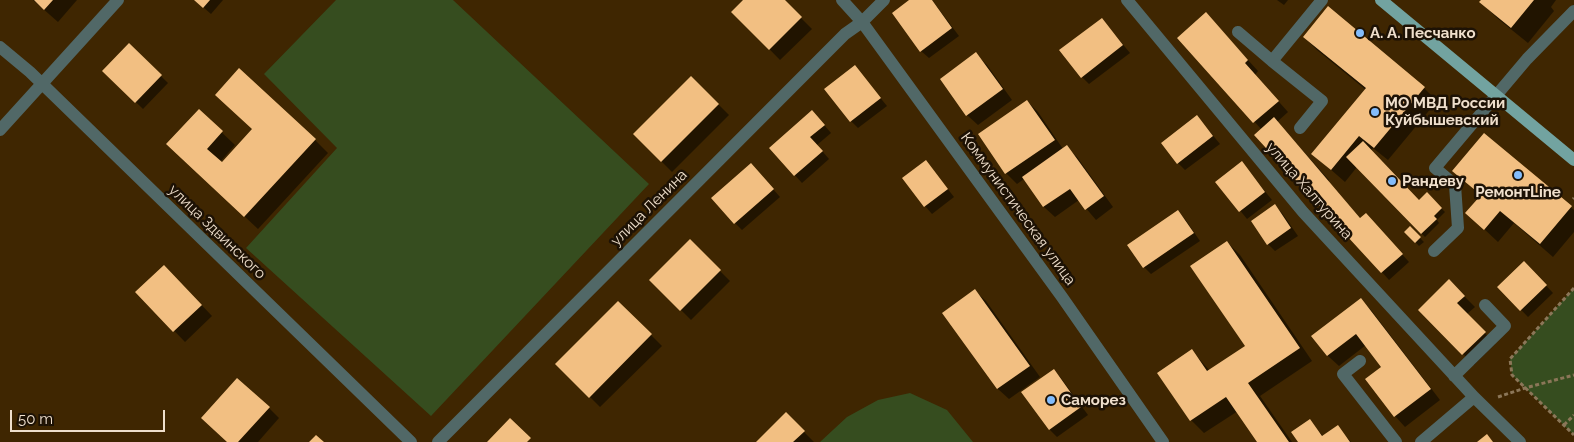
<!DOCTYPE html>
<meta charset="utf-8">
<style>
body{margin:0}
#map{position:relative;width:1574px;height:442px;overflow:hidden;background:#3f2601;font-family:Raleway,sans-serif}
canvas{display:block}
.scale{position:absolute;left:10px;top:410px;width:155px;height:22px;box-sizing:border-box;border:2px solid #efdfcc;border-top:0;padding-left:6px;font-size:15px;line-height:18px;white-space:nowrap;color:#efdfcc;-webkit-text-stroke:4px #1d1205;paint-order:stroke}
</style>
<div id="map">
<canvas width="1574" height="442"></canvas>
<div class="scale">50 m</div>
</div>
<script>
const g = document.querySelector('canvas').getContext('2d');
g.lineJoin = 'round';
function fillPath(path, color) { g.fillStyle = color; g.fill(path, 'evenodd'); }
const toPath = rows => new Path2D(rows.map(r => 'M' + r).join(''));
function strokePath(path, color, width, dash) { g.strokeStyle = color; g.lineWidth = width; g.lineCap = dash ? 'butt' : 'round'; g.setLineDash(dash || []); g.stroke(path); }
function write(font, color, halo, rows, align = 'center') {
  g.font = font + ' Raleway,sans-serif'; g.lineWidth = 5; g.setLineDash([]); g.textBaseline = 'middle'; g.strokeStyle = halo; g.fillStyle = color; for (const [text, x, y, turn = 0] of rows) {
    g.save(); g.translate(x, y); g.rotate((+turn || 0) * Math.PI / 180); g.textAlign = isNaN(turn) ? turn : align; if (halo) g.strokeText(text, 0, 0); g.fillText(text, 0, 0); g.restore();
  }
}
fillPath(toPath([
 [336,0,453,0,649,184,431,416,246,248,337,148,264,74],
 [1574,288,1574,435,1512,375,1510,359],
 [910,393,947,410,973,442,820,442,847,417,878,400]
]), '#364d1f');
fillPath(toPath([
 [33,0,77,0,58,22],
 [195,0,223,0,211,14],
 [745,0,783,0,812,29,780,60,733,12],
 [911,0,932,0,959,36,929,58,921,51],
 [1277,0,1288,0,1284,5],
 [1482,0,1556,0,1551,7,1554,11,1528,43,1497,18,1481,2],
 [1102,19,1130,53,1089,84,1082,77],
 [1216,25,1258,71,1255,75,1288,112,1277,122,1329,180,1327,182,1361,219,1373,222,1409,262,1389,280,1319,201,1262,130,1179,38],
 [1304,37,1424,88,1437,101,1388,160,1373,148,1370,151,1419,201,1427,194,1445,212,1437,220,1439,223,1425,237,1357,167,1345,182,1313,154,1366,90,1317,50],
 [129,45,168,83,143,109,104,71],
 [976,54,987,65,1012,100,978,125,967,115],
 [855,67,887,106,858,128,851,121],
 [691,77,729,115,672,172,634,134],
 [1027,101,1038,112,1063,149,1066,147,1077,157,1113,207,1096,220,1079,200,1055,217,1044,207,1024,179,1017,184,1006,173,980,134],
 [199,111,235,145,220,162,222,164,315,140,328,153,258,229,181,157],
 [1197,116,1220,144,1185,170,1178,163],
 [819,119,831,133,817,145,829,159,802,183,770,148],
 [1485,134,1574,210,1574,232,1553,257,1514,223,1498,242,1467,213,1482,196,1454,171],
 [926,161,954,197,932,214,925,206],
 [1242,163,1272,200,1247,219,1217,182],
 [758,172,780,197,742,230,735,223],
 [1275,206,1282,213,1298,236,1275,251,1268,244],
 [1178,212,1185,219,1200,241,1151,274,1144,267],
 [1410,228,1424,242,1419,246,1406,232],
 [690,241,730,281,691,320,651,280],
 [1227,242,1240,255,1312,361,1260,396,1292,442,1259,442,1238,411,1204,433,1191,420,1159,373,1192,351,1210,371,1246,346],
 [1524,262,1553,293,1528,317,1499,287],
 [175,277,212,316,185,342,137,292],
 [1449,281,1475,307,1467,314,1495,344,1474,365,1420,310],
 [975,291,986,301,1040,377,1009,399,998,389,944,313],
 [1361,300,1371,310,1440,400,1405,427,1395,416,1383,367,1366,345,1339,366,1328,356,1313,336],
 [618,302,662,346,600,407,557,364],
 [1054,370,1061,378,1088,415,1057,437,1050,430,1023,392],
 [269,408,279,418,258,442,228,442],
 [786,414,814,442,758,442],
 [1310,421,1323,436,1338,427,1351,442,1300,442]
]), '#0007');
fillPath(toPath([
 [34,0,53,0,44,10],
 [194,0,210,0,203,8],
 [743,0,785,0,802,17,769,50,731,12],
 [909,0,932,0,952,28,920,52,892,13],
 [1481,0,1534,0,1511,28,1479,2],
 [1328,6,1425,87,1374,148,1359,136,1331,170,1311,154,1366,88,1303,37],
 [1206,12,1248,60,1245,63,1279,101,1253,123,1177,38],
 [1102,18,1123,45,1081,78,1059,50],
 [129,43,162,75,135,103,102,71],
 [976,52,1003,89,966,116,940,79],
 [855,65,881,98,850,122,824,89],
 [239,68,316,139,244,217,166,144,199,109,223,131,207,149,222,162,252,129,215,95],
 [691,76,719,104,661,162,633,134],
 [1027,100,1055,140,1005,174,978,134],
 [812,110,825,125,810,137,823,151,794,176,769,148],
 [1197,115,1213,136,1177,164,1161,143],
 [1274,117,1360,218,1366,213,1403,254,1381,273,1254,135],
 [1484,133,1572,206,1540,244,1500,211,1484,230,1465,213,1481,195,1452,171],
 [1363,141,1419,200,1427,192,1442,208,1434,216,1437,219,1421,234,1346,157],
 [1067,145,1104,196,1085,210,1070,189,1043,207,1022,177],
 [926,160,948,189,924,207,902,178],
 [1242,161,1265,192,1239,212,1215,182],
 [751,163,774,189,734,224,711,198],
 [1275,204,1291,228,1267,245,1251,221],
 [1178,210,1194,233,1143,268,1127,245],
 [1410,226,1421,237,1415,243,1404,232],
 [690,239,721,270,680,311,649,280],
 [1227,241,1300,348,1248,383,1289,442,1257,442,1226,397,1190,421,1157,373,1192,349,1207,371,1245,346,1190,266],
 [1524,261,1547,285,1520,311,1497,287],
 [164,265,202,305,173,332,135,292],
 [1449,279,1465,296,1457,303,1486,332,1462,355,1418,310],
 [975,289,1030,366,997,389,942,313],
 [1361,298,1431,389,1394,417,1365,379,1381,367,1356,334,1327,356,1311,336],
 [618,301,652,334,589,398,555,364],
 [1054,369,1081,407,1049,430,1021,392],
 [237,378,270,407,238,442,227,442,201,418],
 [786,412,805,431,793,442,756,442],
 [510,418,531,438,527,442,487,442],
 [1310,419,1322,436,1338,425,1350,442,1298,442,1291,432],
 [1487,434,1493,442,1477,442],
 [316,435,324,442,309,442]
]), '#f2bf82');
strokePath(toPath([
 [1573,199,1574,198],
 [1574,288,1510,359,1512,375,1574,435],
 [1498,397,1525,388,1574,375],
 [1564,425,1574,415]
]), '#8b7658', 3, [4, 2.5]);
strokePath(toPath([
 [842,0,862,22,1062,297,1163,442],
 [1127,0,1303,212,1474,397,1520,442],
 [1238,32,1272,61],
 [0,47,30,72,411,442],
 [1300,128,1322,101,1272,61,1322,0],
 [0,130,118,0],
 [1434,251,1458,228,1455,185,1435,168,1527,59,1574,11],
 [1360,361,1343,374,1396,442],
 [1454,376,1505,326,1485,305],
 [438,442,845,34,862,22,884,0],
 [1421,442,1474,397]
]), '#516867', 12);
strokePath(toPath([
 [1381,0,1574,160]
]), '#72a3a0', 12);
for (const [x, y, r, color] of [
 [1360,33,5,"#83bcfb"],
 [1375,112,5,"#83bcfb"],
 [1518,175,5,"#83bcfb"],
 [1392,181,5,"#83bcfb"],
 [1051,400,5,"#83bcfb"]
]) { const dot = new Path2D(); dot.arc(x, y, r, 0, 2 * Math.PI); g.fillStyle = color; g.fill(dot); strokePath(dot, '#1d1205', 2); }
write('bold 15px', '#efdfcc', '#1d1205', [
 ["А. А. Песчанко",1370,33],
 ["МО МВД России",1385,103],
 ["Куйбышевский",1385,120],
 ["Рандеву",1402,181],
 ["РемонтLine",1518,192,"center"],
 ["Саморез",1061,400]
], 'left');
write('15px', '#efdfcc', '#1d1205', [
 ["улица Халтурина",1309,191,49],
 ["улица Ленина",649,208,-45],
 ["Коммунистическая улица",1018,209,54],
 ["улица Здвинского",217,232,44]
]);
</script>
